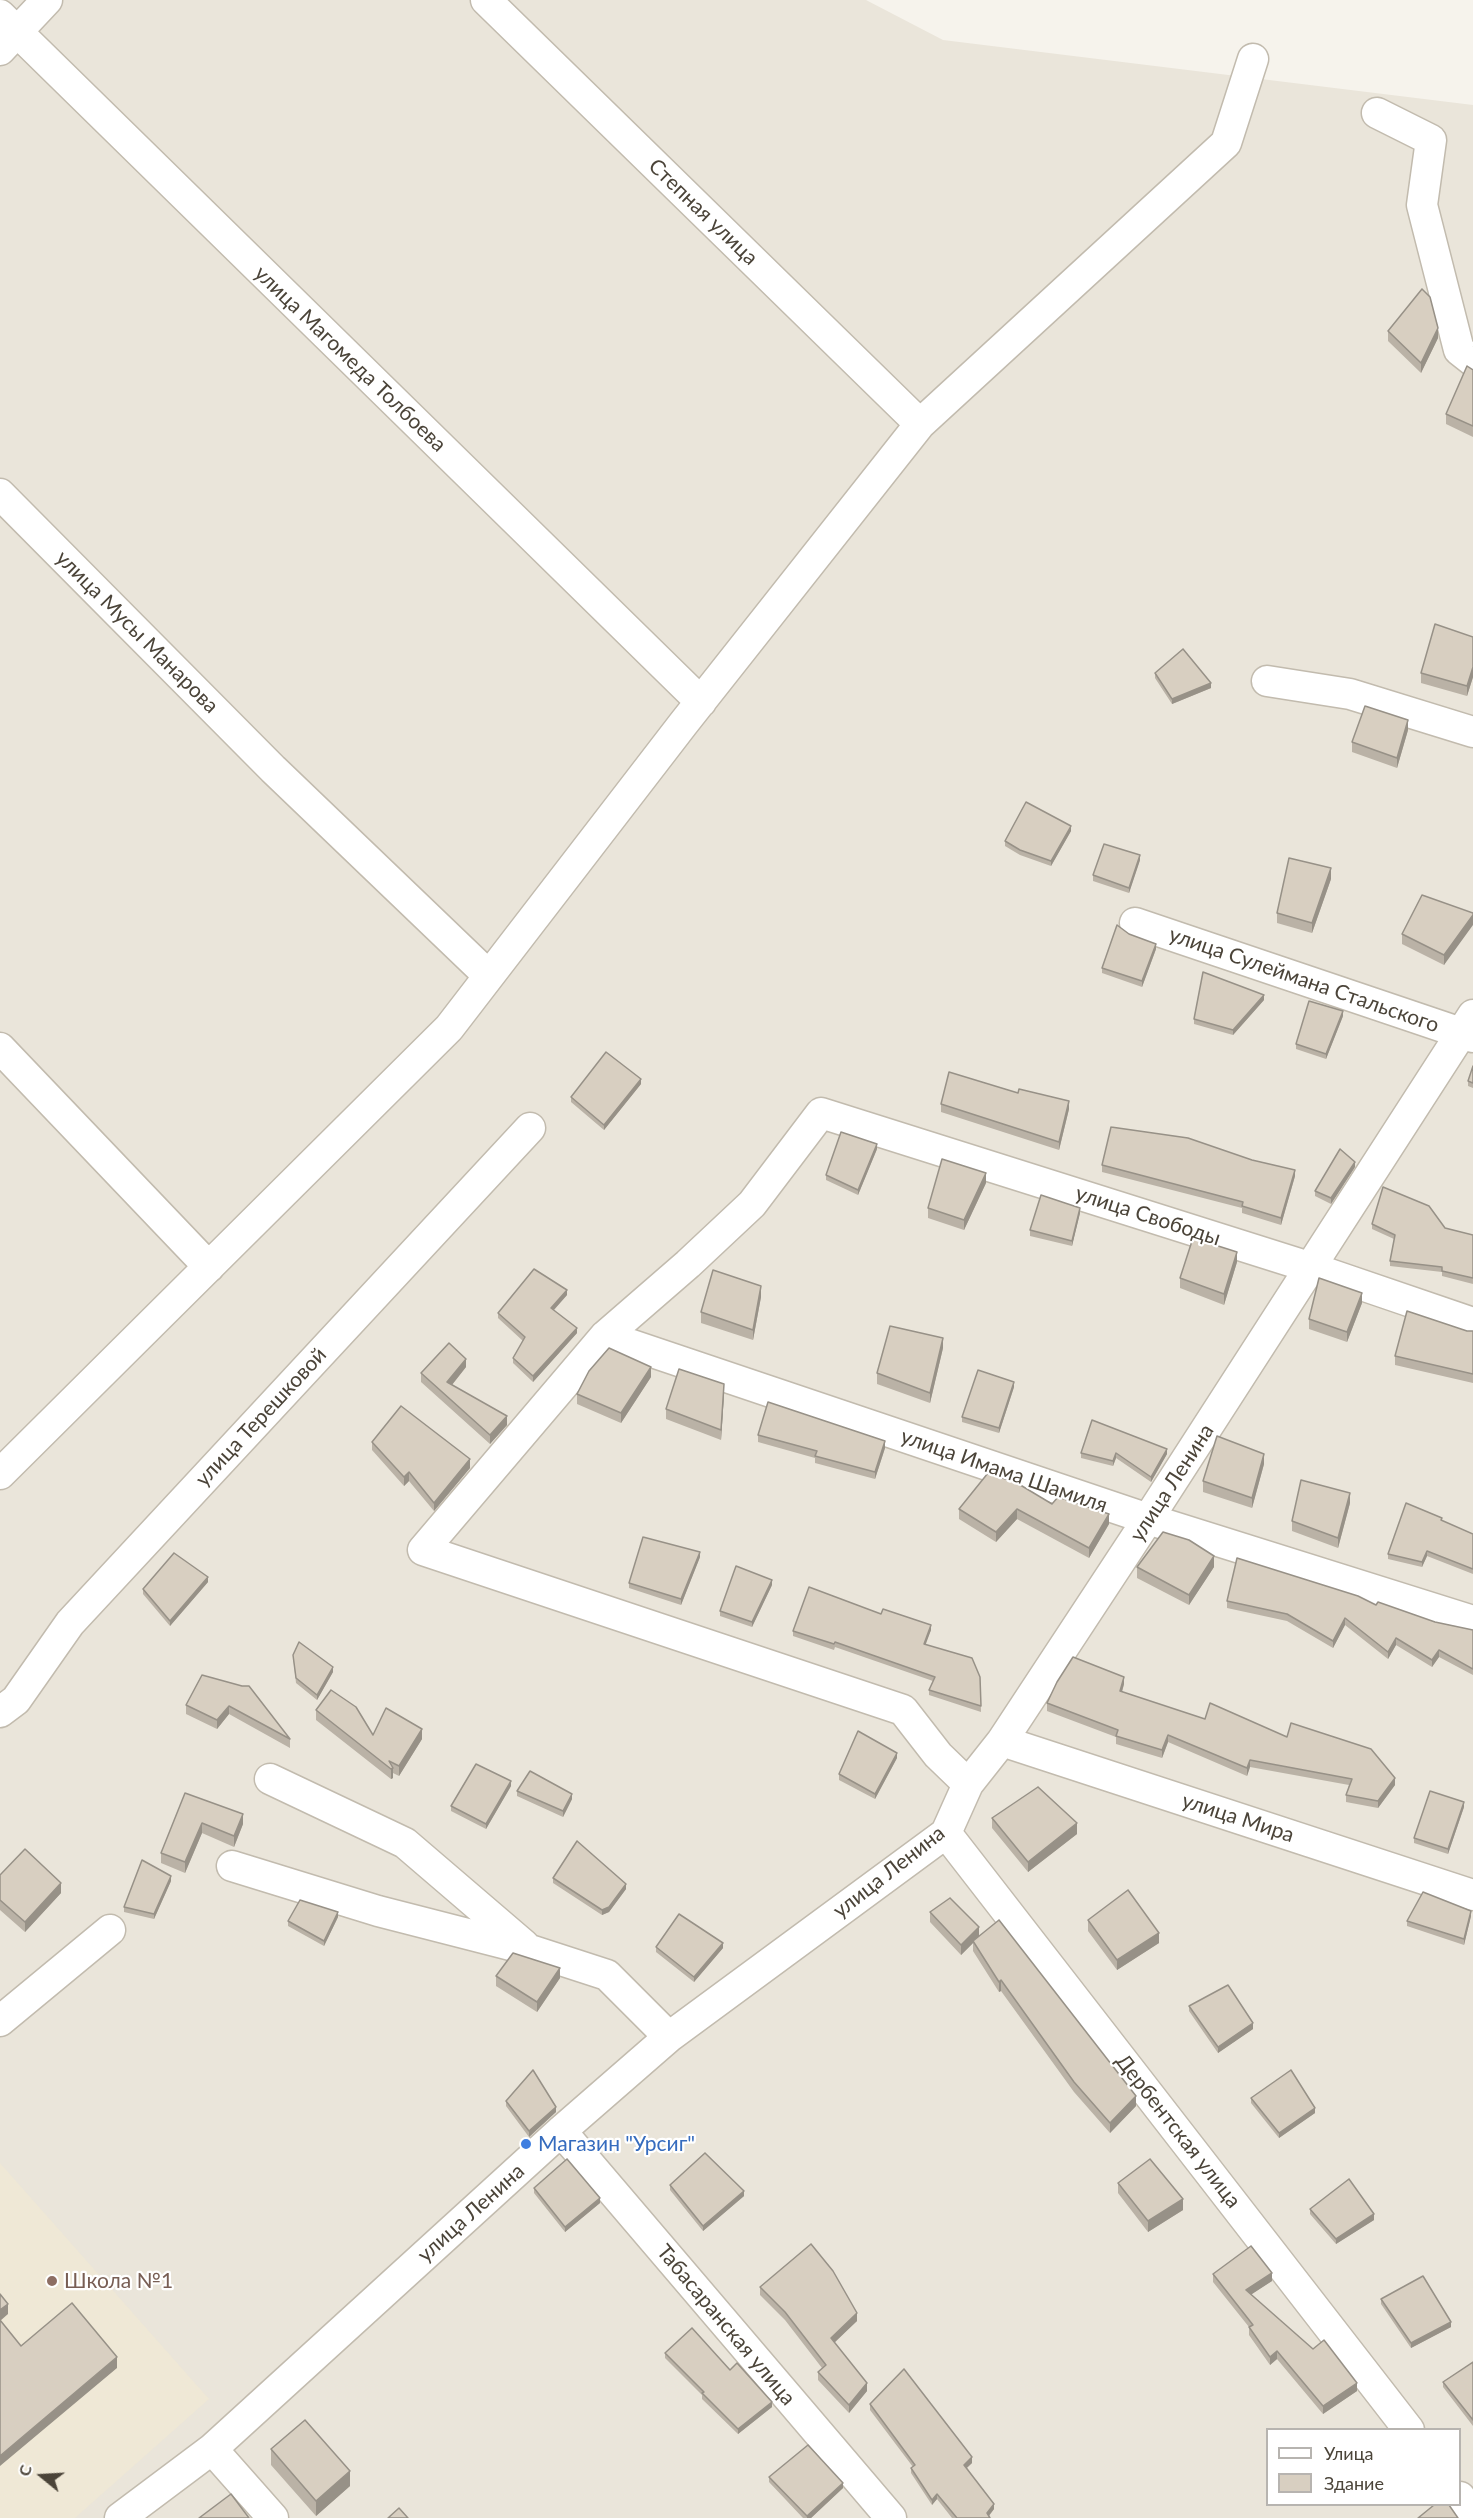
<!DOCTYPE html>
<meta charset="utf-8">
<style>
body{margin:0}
#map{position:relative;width:1473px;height:2518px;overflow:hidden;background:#f6f3ec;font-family:Lato,sans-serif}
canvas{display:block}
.legend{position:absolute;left:1266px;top:2428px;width:195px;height:78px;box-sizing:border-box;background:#fff;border:2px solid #b7b4b0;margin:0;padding:8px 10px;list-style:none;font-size:18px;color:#4b4439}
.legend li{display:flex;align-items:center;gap:12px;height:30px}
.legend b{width:30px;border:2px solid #b7b4b0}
.north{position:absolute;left:12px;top:2446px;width:60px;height:60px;-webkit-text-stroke:4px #fff;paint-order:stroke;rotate:288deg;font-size:16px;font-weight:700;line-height:24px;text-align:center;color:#4b4439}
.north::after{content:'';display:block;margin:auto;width:21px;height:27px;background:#4b4439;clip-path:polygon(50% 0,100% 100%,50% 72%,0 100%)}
</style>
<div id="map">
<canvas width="1473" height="2518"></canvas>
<ul class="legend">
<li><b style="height:8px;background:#fff"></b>Улица</li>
<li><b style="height:16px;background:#d8cfc1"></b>Здание</li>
</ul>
<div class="north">С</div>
</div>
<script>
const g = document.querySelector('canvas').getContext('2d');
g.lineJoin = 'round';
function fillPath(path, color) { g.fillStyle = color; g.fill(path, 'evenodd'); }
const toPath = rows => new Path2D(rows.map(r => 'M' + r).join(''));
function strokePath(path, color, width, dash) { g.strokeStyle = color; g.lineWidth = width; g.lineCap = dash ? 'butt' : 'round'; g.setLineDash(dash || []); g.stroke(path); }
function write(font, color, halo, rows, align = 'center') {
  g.font = font + ' Lato,sans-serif'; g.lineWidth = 4.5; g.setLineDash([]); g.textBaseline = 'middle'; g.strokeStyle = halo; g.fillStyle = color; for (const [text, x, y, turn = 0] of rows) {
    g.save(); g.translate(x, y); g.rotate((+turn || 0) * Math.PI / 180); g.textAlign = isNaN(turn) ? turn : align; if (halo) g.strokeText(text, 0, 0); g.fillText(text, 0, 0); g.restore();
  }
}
fillPath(toPath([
 [0,0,866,0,943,40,1473,105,1473,2518,0,2518],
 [1268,2430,1460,2430,1460,2504,1268,2504]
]), '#eae5da');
fillPath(toPath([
 [0,2163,209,2399,75,2518,0,2518]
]), '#efe8d6');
const street = toPath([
 [486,0,920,424],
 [0,15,701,702],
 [0,50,47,0],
 [1377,113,1431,140,1422,205,1459,350,1473,361],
 [0,494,273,769,489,976],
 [1267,681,1350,694,1473,732],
 [1135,923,1473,1037],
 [0,1048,209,1267],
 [605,1336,1148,1519,1473,1621],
 [0,1474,449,1028,683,724,920,424,1226,143,1253,59],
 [0,1712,16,1700,70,1623,530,1128],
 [1002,1741,1473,1895],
 [270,1779,405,1843,524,1945],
 [968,1784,938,1755,903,1710,423,1550,605,1336,688,1264,752,1204,821,1113,1309,1267,1473,1323],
 [946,1833,1409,2430],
 [232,1866,378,1911,530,1950,607,1975,669,2037],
 [0,2021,110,1930],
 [561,2131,891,2518],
 [212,2449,273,2518],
 [1460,2497,1473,2515],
 [120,2518,212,2449,561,2131,669,2037,946,1833,968,1784,1002,1741,1148,1519,1473,1015]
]);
strokePath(street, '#c2bbae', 33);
strokePath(street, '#fff', 30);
fillPath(toPath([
 [1388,331,1438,338,1421,373,1388,341],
 [1473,370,1473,437,1446,424,1446,414],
 [1473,637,1473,677,1467,696,1421,683,1421,673],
 [1155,673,1211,688,1172,704,1155,678],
 [1408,730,1397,768,1352,752,1352,742],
 [1071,831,1051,866,1020,855,1005,846,1005,841],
 [1140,860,1129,893,1093,881,1093,875],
 [1331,879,1312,933,1277,923,1277,913],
 [1473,913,1444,965,1402,944,1402,934],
 [1129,934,1156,949,1142,987,1102,973,1102,968],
 [1264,1000,1233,1035,1194,1024,1194,1019],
 [1343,1016,1326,1059,1296,1049,1296,1044],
 [1473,1066,1473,1088,1468,1086,1468,1081],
 [641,1084,604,1130,571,1102,571,1097],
 [1018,1093,1069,1109,1059,1150,941,1112,941,1104],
 [877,1149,858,1195,826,1180,826,1175],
 [1252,1160,1295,1176,1281,1225,1242,1213,1242,1208,1102,1172,1102,1165],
 [1355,1167,1331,1204,1315,1196,1315,1191],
 [986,1183,964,1230,928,1218,928,1208],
 [1080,1213,1072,1246,1030,1236,1030,1230],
 [1372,1224,1445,1228,1473,1235,1473,1284,1442,1276,1442,1272,1390,1266,1390,1261,1394,1239,1372,1229],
 [1237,1262,1224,1305,1180,1288,1180,1278],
 [567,1295,554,1310,577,1333,533,1382,513,1363,513,1358,523,1341,498,1318,498,1313],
 [761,1297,753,1340,701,1323,701,1312],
 [1362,1303,1347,1342,1309,1329,1309,1319],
 [1467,1331,1473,1331,1473,1383,1395,1365,1395,1356],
 [943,1348,930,1403,877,1384,877,1373],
 [466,1367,452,1385,507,1425,490,1444,421,1382,421,1373],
 [651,1377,621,1423,577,1404,577,1394],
 [1014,1387,999,1433,962,1422,962,1417],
 [724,1394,721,1440,666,1419,666,1409],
 [758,1435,885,1448,875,1479,815,1463,815,1458,758,1442],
 [372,1442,470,1468,434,1511,409,1481,404,1486,372,1450],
 [1081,1453,1167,1454,1151,1482,1116,1458,1113,1466,1081,1458],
 [1264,1464,1252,1508,1203,1492,1203,1481],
 [1350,1503,1338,1548,1292,1531,1292,1521],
 [1052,1504,1109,1524,1089,1558,1017,1519,996,1542,959,1519,959,1509],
 [1442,1521,1473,1534,1473,1574,1427,1556,1422,1567,1388,1559,1388,1554],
 [700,1557,681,1605,629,1588,629,1583],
 [1137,1567,1214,1567,1189,1605,1137,1578],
 [208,1582,170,1626,143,1594,143,1589],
 [772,1585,752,1627,720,1616,720,1611],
 [1227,1601,1376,1605,1435,1622,1473,1630,1473,1675,1439,1657,1432,1667,1396,1645,1388,1659,1345,1625,1333,1648,1287,1621,1227,1608],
 [881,1614,931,1630,925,1644,980,1677,981,1712,929,1695,929,1690,933,1681,835,1647,834,1650,793,1636,793,1631],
 [293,1655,333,1672,317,1700,296,1683],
 [202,1675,290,1739,290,1748,229,1714,217,1729,186,1714,186,1705],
 [1124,1684,1122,1692,1395,1785,1378,1808,1346,1802,1346,1795,1349,1785,1250,1767,1247,1776,1168,1742,1162,1758,1116,1744,1116,1737,1047,1711,1047,1703],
 [316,1710,373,1735,422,1739,399,1776,393,1773,393,1778,391,1779,316,1720],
 [897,1758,875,1799,839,1780,839,1774],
 [511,1786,486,1829,451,1811,451,1806],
 [517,1791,572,1799,563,1817,517,1796],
 [185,1793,243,1824,234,1847,202,1833,185,1873,161,1863,161,1853],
 [1464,1807,1448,1854,1414,1843,1414,1838],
 [992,1818,1077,1834,1028,1872,992,1828],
 [0,1875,61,1893,25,1932,0,1910],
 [553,1878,626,1889,609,1912,602,1915,553,1883],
 [171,1881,154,1919,124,1912,124,1907],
 [930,1912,979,1936,1136,2106,1110,2133,1074,2092,1001,1991,999,1992,973,1951,973,1943,961,1955,930,1922],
 [1471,1916,1464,1945,1407,1926,1407,1921],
 [338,1917,324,1946,288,1926,288,1921],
 [1088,1920,1159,1943,1117,1970,1088,1931],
 [656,1947,723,1948,694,1982,656,1952],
 [496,1976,560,1978,537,2012,496,1986],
 [1189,2006,1253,2029,1218,2053,1189,2011],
 [1251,2098,1315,2113,1279,2138,1251,2103],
 [506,2101,556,2112,529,2137,506,2106],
 [1118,2183,1183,2210,1148,2232,1118,2193],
 [670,2185,744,2196,703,2231,670,2190],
 [534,2188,600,2203,565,2232,534,2193],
 [1310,2209,1374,2220,1336,2244,1310,2214],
 [1213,2274,1272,2281,1251,2294,1357,2391,1323,2414,1277,2359,1270,2365,1249,2335,1249,2327,1213,2282],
 [760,2287,857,2321,834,2342,867,2391,849,2413,818,2380,818,2372,822,2368,785,2320,760,2295],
 [1381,2299,1451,2327,1411,2348,1381,2304],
 [665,2353,730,2370,772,2407,738,2434,702,2399,702,2395,665,2358],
 [1473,2362,1473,2426,1443,2387,1443,2382],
 [870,2404,972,2463,967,2468,994,2509,989,2516,990,2518,952,2518,937,2499,932,2505,911,2473,911,2468,913,2467,870,2410],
 [271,2449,350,2486,316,2516,271,2465],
 [769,2477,843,2488,811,2518,803,2518,769,2482]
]), '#bab2a6');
fillPath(toPath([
 [1438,328,1438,338,1421,373,1421,363],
 [1473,667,1473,677,1467,696,1467,686],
 [1211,683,1211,688,1172,704,1172,699],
 [1408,720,1408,730,1397,768,1397,758],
 [1071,826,1071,831,1051,866,1051,861],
 [1140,855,1140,860,1129,893,1129,888],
 [1331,868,1331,879,1312,933,1312,923],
 [1473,915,1473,925,1444,965,1444,955],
 [1156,944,1156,949,1142,987,1142,981],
 [1264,995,1264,1000,1233,1035,1233,1030],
 [1343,1011,1343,1016,1326,1059,1326,1054],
 [641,1079,641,1084,604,1130,604,1125],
 [1069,1101,1069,1109,1059,1150,1059,1142],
 [877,1144,877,1149,858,1195,858,1190],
 [1355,1162,1355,1167,1331,1204,1331,1198],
 [1295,1170,1295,1176,1281,1225,1281,1218],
 [986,1173,986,1183,964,1230,964,1220],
 [1080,1208,1080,1213,1072,1246,1072,1241],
 [1237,1252,1237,1262,1224,1305,1224,1294],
 [761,1286,761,1297,753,1340,753,1330],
 [567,1290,567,1295,551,1313,551,1308],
 [1362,1293,1362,1303,1347,1342,1347,1332],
 [577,1328,577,1333,533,1382,533,1376],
 [943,1338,943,1348,930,1403,930,1393],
 [466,1359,466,1367,447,1391,447,1382],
 [651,1367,651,1377,621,1423,621,1413],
 [1014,1382,1014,1387,999,1433,999,1428],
 [724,1384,724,1394,721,1440,721,1430],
 [507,1416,507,1425,490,1444,490,1435],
 [885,1441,885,1448,875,1479,875,1472],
 [1167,1449,1167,1454,1151,1482,1151,1477],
 [1116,1453,1116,1458,1113,1466,1113,1461],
 [1264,1454,1264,1464,1252,1508,1252,1498],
 [470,1459,470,1468,434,1511,434,1503],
 [409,1472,409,1481,404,1486,404,1477],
 [1350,1493,1350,1503,1338,1548,1338,1538],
 [1017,1509,1017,1519,996,1542,996,1532],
 [1109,1514,1109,1524,1089,1558,1089,1548],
 [1427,1551,1427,1556,1422,1567,1422,1562],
 [700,1552,700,1557,681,1605,681,1599],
 [1214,1556,1214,1567,1189,1605,1189,1595],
 [208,1577,208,1582,170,1626,170,1621],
 [772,1580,772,1585,752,1627,752,1622],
 [1345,1618,1345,1625,1333,1648,1333,1641],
 [931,1625,931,1630,924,1649,924,1644],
 [1396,1638,1396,1645,1388,1659,1388,1652],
 [1439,1650,1439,1657,1432,1667,1432,1660],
 [333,1667,333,1672,317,1700,317,1695],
 [1124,1677,1124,1684,1120,1698,1120,1691],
 [229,1706,229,1714,217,1729,217,1720],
 [422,1729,422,1739,399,1776,399,1766],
 [1168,1735,1168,1742,1162,1758,1162,1750],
 [897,1753,897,1758,875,1799,875,1794],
 [1250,1760,1250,1767,1247,1776,1247,1768],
 [393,1768,393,1778,391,1779,391,1769],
 [1395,1778,1395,1785,1378,1808,1378,1801],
 [511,1781,511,1786,486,1829,486,1824],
 [572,1794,572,1799,563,1817,563,1811],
 [1464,1802,1464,1807,1448,1854,1448,1849],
 [243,1814,243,1824,234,1847,234,1836],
 [202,1823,202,1833,185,1873,185,1862],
 [1077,1823,1077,1834,1028,1872,1028,1862],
 [171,1876,171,1881,154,1919,154,1914],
 [61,1883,61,1893,25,1932,25,1922],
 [626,1884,626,1889,609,1912,602,1915,602,1910],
 [1471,1911,1471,1916,1464,1945,1464,1939],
 [338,1912,338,1917,324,1946,324,1941],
 [979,1927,979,1937,973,1941,973,1943,961,1955,961,1945],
 [1159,1933,1159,1943,1117,1970,1117,1960],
 [723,1943,723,1948,694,1982,694,1977],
 [560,1968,560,1978,537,2012,537,2002],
 [1001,1980,1001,1991,999,1992,999,1982],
 [1253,2023,1253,2029,1218,2053,1218,2047],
 [1136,2096,1136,2106,1110,2133,1110,2123],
 [556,2107,556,2112,529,2137,529,2131],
 [1315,2108,1315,2113,1279,2138,1279,2133],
 [744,2191,744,2196,703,2231,703,2226],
 [600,2198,600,2203,565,2232,565,2227],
 [1183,2199,1183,2210,1148,2232,1148,2221],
 [1374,2214,1374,2220,1336,2244,1336,2239],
 [1272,2273,1272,2281,1246,2298,1246,2290],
 [8,2304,8,2314,0,2321,0,2310],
 [857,2313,857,2321,831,2346,831,2338],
 [1451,2322,1451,2327,1411,2348,1411,2343],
 [1277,2351,1277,2359,1270,2365,1270,2357],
 [117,2357,117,2368,0,2466,0,2456],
 [867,2383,867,2391,849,2413,849,2405],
 [1357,2383,1357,2391,1323,2414,1323,2406],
 [772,2402,772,2407,738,2434,738,2429],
 [972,2457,972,2463,964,2470,964,2465],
 [350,2471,350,2486,316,2516,316,2501],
 [843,2483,843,2488,811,2518,807,2518,807,2516],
 [937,2494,937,2499,932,2505,932,2500],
 [994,2504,994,2509,987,2518,987,2513]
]), '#979187');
const building = toPath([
 [1422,289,1430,297,1438,328,1421,363,1388,331,1422,289],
 [1467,366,1473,370,1473,426,1446,414,1467,366],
 [1435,624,1473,637,1473,667,1467,686,1421,673,1435,624],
 [1183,649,1211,683,1172,699,1155,673,1183,649],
 [1365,706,1408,720,1397,758,1352,742,1365,706],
 [1026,802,1071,826,1051,861,1020,850,1005,841,1026,802],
 [1104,844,1140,855,1129,888,1093,875,1104,844],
 [1289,858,1331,868,1312,923,1277,913,1289,858],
 [1422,895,1473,913,1473,915,1444,955,1402,934,1422,895],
 [1117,925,1129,934,1156,944,1142,981,1102,968,1117,925],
 [1203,972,1264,995,1233,1030,1194,1019,1203,972],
 [1309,1001,1343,1011,1326,1054,1296,1044,1309,1001],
 [606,1052,641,1079,604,1125,571,1097,606,1052],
 [1473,1066,1473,1083,1468,1081,1473,1066],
 [949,1072,1018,1093,1019,1089,1069,1101,1059,1142,941,1104,949,1072],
 [1111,1127,1188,1138,1252,1160,1295,1170,1281,1218,1242,1206,1243,1202,1102,1165,1111,1127],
 [841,1132,877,1144,858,1190,826,1175,841,1132],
 [1340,1149,1355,1162,1331,1198,1315,1191,1340,1149],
 [942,1159,986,1173,964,1220,928,1208,942,1159],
 [1383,1187,1429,1206,1445,1228,1473,1235,1473,1278,1442,1271,1442,1267,1390,1261,1395,1235,1372,1224,1383,1187],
 [1041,1195,1080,1208,1072,1241,1030,1230,1041,1195],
 [1193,1238,1237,1252,1224,1294,1180,1278,1193,1238],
 [534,1269,567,1290,551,1308,577,1328,533,1376,513,1358,525,1337,498,1313,534,1269],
 [713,1270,761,1286,753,1330,701,1312,713,1270],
 [1319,1278,1362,1293,1347,1332,1309,1319,1319,1278],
 [1407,1311,1467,1331,1473,1331,1473,1374,1395,1356,1407,1311],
 [890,1326,943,1338,930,1393,877,1373,890,1326],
 [449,1343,466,1359,447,1382,507,1416,490,1435,421,1373,449,1343],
 [609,1348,651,1367,621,1413,577,1394,589,1371,609,1348],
 [679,1369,724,1384,721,1430,666,1409,679,1369],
 [978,1370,1014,1382,999,1428,962,1417,978,1370],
 [768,1402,885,1441,875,1472,815,1456,817,1451,758,1435,768,1402],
 [401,1406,470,1459,434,1503,409,1472,404,1477,372,1442,401,1406],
 [1092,1420,1167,1449,1151,1477,1116,1453,1113,1461,1081,1453,1092,1420],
 [1217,1436,1264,1454,1252,1498,1203,1481,1217,1436],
 [988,1473,1017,1483,1052,1504,1058,1497,1109,1514,1089,1548,1017,1509,996,1532,959,1509,988,1473],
 [1301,1480,1350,1493,1338,1538,1292,1521,1301,1480],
 [1406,1503,1442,1518,1441,1520,1473,1534,1473,1569,1427,1551,1422,1562,1388,1554,1406,1503],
 [1163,1532,1189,1540,1214,1556,1189,1595,1137,1567,1163,1532],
 [643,1537,700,1552,681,1599,629,1583,643,1537],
 [174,1553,208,1577,170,1621,143,1589,174,1553],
 [1237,1558,1358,1596,1376,1605,1378,1602,1435,1622,1473,1630,1473,1669,1439,1650,1432,1660,1396,1638,1388,1652,1345,1618,1333,1641,1287,1614,1227,1601,1237,1558],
 [736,1566,772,1580,752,1622,720,1611,736,1566],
 [809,1587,881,1614,883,1609,931,1625,924,1644,972,1658,980,1677,981,1706,929,1690,935,1677,835,1642,834,1644,793,1631,809,1587],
 [299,1642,333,1667,317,1695,296,1678,293,1655,299,1642],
 [1073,1657,1124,1677,1120,1691,1205,1719,1210,1703,1287,1737,1291,1723,1371,1749,1395,1778,1378,1801,1346,1795,1352,1779,1250,1760,1247,1768,1168,1735,1162,1750,1116,1736,1118,1730,1047,1703,1057,1682,1073,1657],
 [202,1675,242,1686,249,1686,290,1739,229,1706,217,1720,186,1705,202,1675],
 [331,1690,356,1707,373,1735,386,1708,422,1729,399,1766,389,1761,393,1768,391,1769,316,1710,331,1690],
 [858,1731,897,1753,875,1794,839,1774,858,1731],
 [476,1764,511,1781,486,1824,451,1806,476,1764],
 [530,1771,572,1794,563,1811,517,1791,530,1771],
 [1038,1787,1077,1823,1028,1862,992,1818,1038,1787],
 [1430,1791,1464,1802,1448,1849,1414,1838,1430,1791],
 [185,1793,243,1814,234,1836,202,1823,185,1862,161,1853,185,1793],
 [577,1841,626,1884,609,1907,602,1910,553,1878,577,1841],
 [25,1849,61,1883,25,1922,0,1900,0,1875,25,1849],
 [142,1860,171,1876,154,1914,124,1907,142,1860],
 [1128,1890,1159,1933,1117,1960,1088,1920,1128,1890],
 [1423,1892,1471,1911,1464,1939,1407,1921,1423,1892],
 [950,1898,979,1927,961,1945,930,1912,950,1898],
 [300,1900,338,1912,324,1941,288,1921,300,1900],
 [679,1914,723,1943,694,1977,656,1947,679,1914],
 [999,1920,1136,2096,1110,2123,1074,2082,1001,1980,999,1982,973,1941,999,1920],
 [513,1953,560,1968,537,2002,496,1976,513,1953],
 [1228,1985,1253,2023,1218,2047,1189,2006,1228,1985],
 [533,2070,556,2107,529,2131,506,2101,533,2070],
 [1291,2070,1315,2108,1279,2133,1251,2098,1291,2070],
 [705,2153,744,2191,703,2226,670,2185,705,2153],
 [567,2159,600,2198,565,2227,534,2188,567,2159],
 [1150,2159,1183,2199,1148,2221,1118,2183,1150,2159],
 [1349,2179,1374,2214,1336,2239,1310,2209,1349,2179],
 [811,2244,833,2271,857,2313,831,2338,867,2383,849,2405,818,2372,826,2365,785,2312,760,2287,811,2244],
 [1251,2246,1272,2273,1246,2290,1313,2349,1324,2340,1357,2383,1323,2406,1277,2351,1270,2357,1249,2327,1253,2325,1213,2274,1251,2246],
 [1423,2276,1451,2322,1411,2343,1381,2299,1423,2276],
 [0,2294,8,2304,0,2310,0,2294],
 [72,2303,117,2357,0,2456,0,2320,21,2346,72,2303],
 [692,2328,730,2370,737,2363,772,2402,738,2429,702,2393,704,2392,665,2353,692,2328],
 [1473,2362,1473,2420,1443,2382,1473,2362],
 [904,2369,972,2457,964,2465,994,2504,987,2513,990,2518,957,2518,937,2494,932,2500,911,2468,915,2465,870,2404,904,2369],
 [305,2420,350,2471,316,2501,271,2449,305,2420],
 [808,2445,843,2483,807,2516,769,2477,808,2445],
 [231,2494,249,2518,199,2518,231,2494],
 [1434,2505,1449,2505,1458,2518,1418,2518,1434,2505],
 [399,2508,408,2518,388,2518,399,2508]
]);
fillPath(building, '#d8cfc1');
strokePath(building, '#979187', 1.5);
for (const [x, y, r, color] of [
 [526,2144,6,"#3f7fe0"],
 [52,2281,6,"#8d6e63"]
]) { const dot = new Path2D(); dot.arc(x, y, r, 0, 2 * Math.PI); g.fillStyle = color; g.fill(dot); strokePath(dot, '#fff', 2); }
write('21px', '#4b4439', '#fff', [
 ["Степная улица",703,212,44],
 ["улица Магомеда Толбоева",350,359,44],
 ["улица Мусы Манарова",137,632,45],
 ["улица Сулеймана Стальского",1304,980,19],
 ["улица Свободы",1148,1216,18],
 ["улица Терешковой",261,1417,-47],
 ["улица Имама Шамиля",1004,1471,19],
 ["улица Ленина",1172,1483,-57],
 ["улица Мира",1238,1818,18],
 ["улица Ленина",889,1872,-38],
 ["Дербентская улица",1178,2131,52],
 ["улица Ленина",471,2213,-42],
 ["Табасаранская улица",726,2325,50]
]);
write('21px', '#366cbe', '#fff', [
 ["Магазин \"Урсиг\"",538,2144]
], 'left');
write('21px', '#785e54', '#fff', [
 ["Школа №1",64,2281]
], 'left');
</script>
